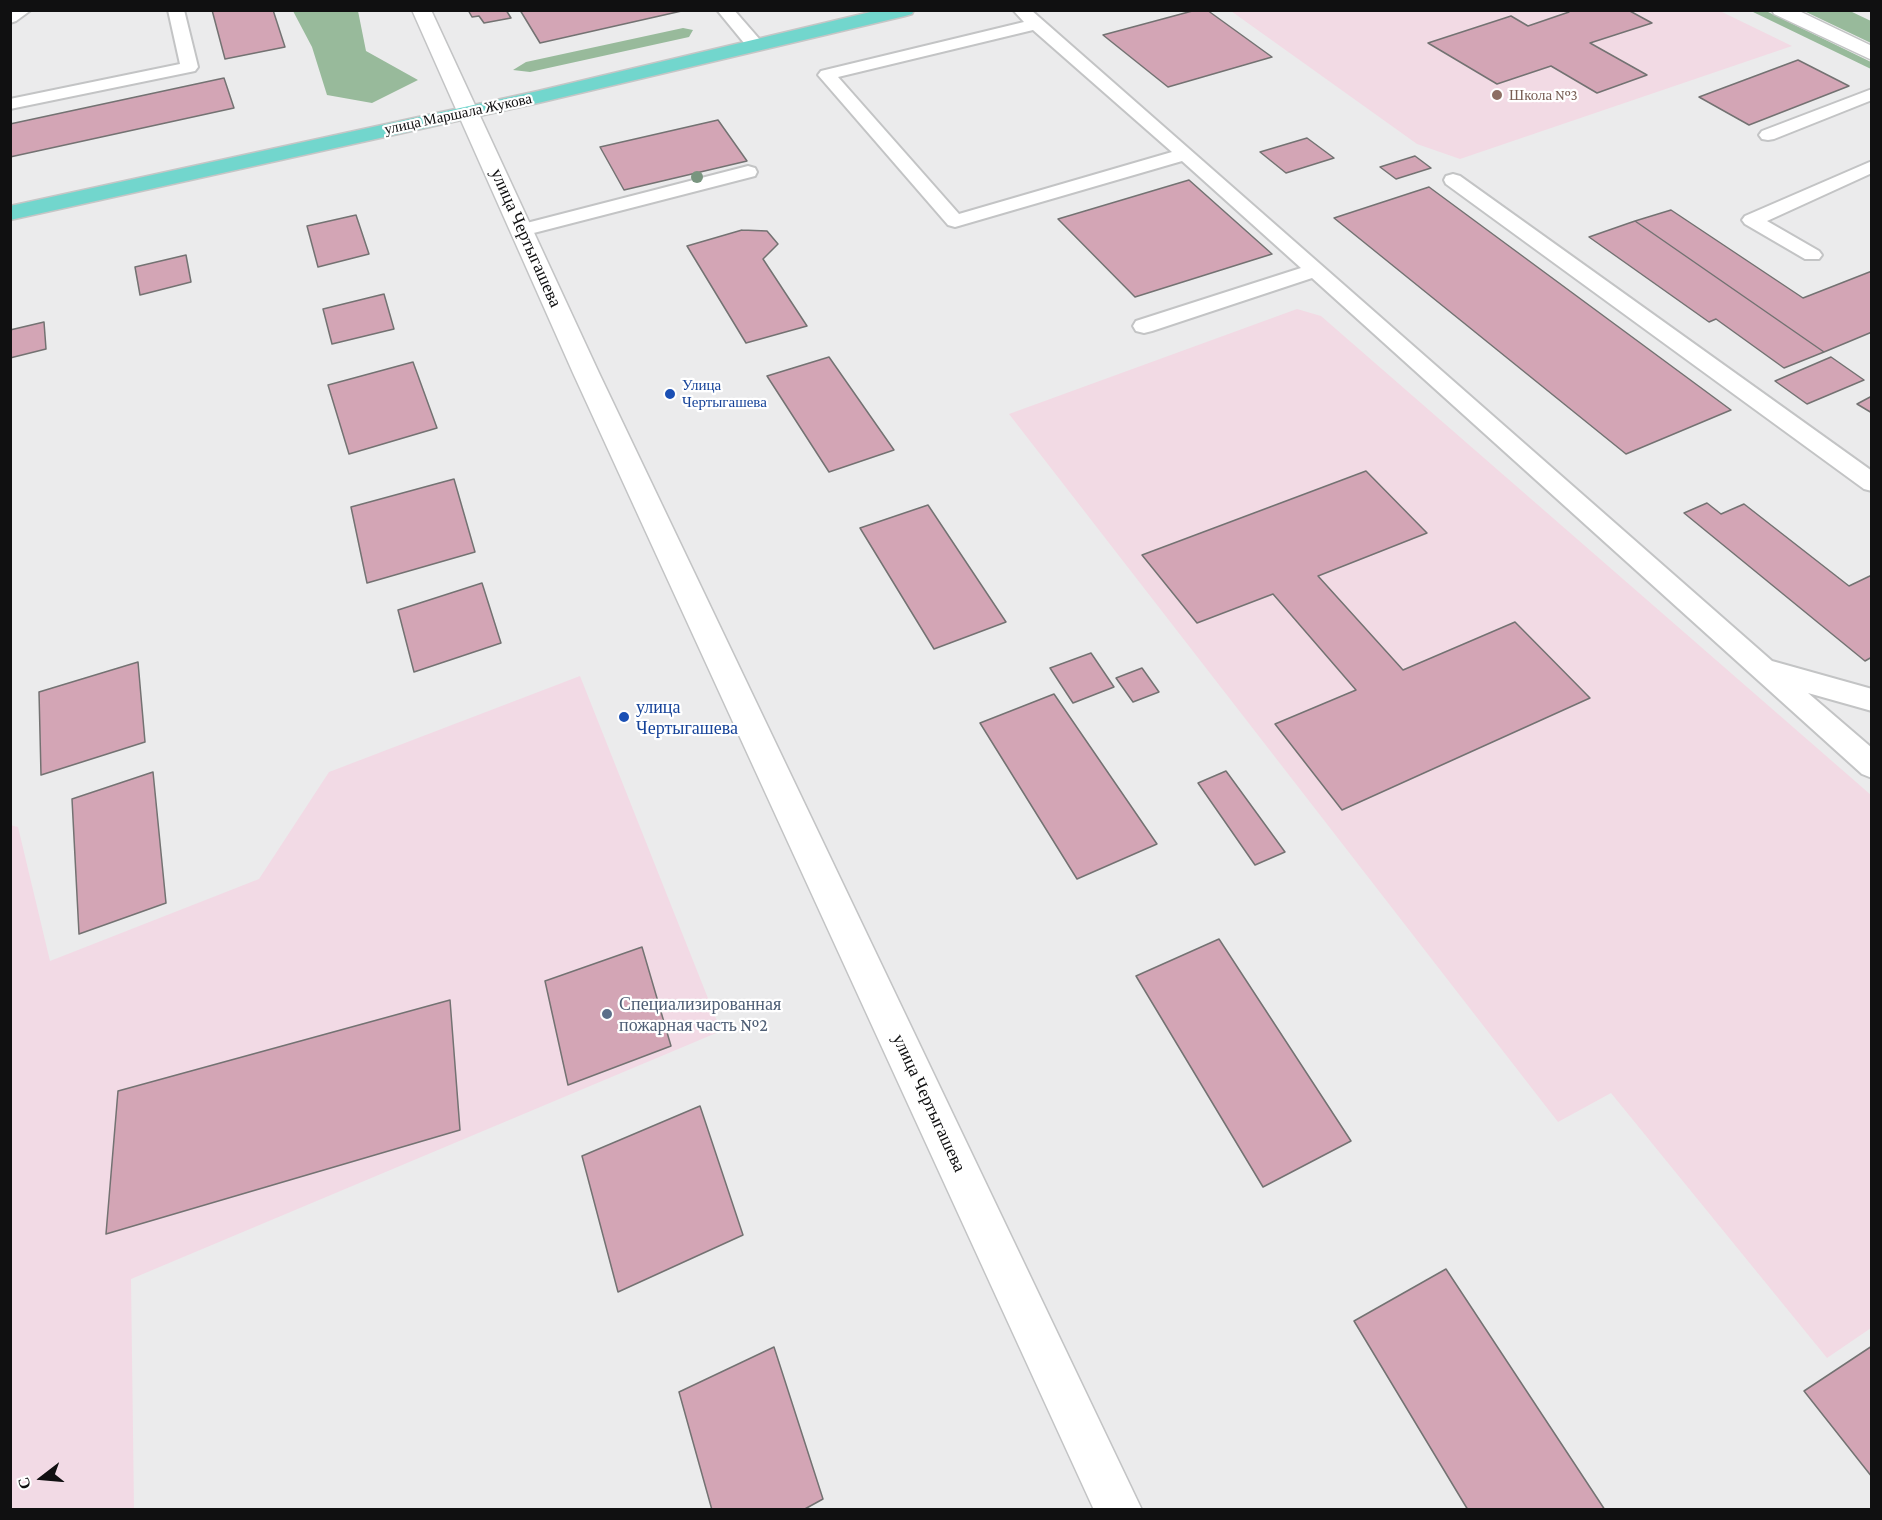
<!DOCTYPE html>
<meta charset="utf-8">
<style>
body{margin:0}
#map{position:relative;width:1882px;height:1520px;overflow:hidden;background:#ebebec;font-family:"Crimson Pro",serif}
canvas{display:block}
.frame{position:absolute;inset:0;border:12px solid #101011;pointer-events:none}
.north{position:absolute;left:12px;top:1448px;width:60px;height:60px;-webkit-text-stroke:4px #fff;paint-order:stroke;rotate:254deg;font-size:16px;font-weight:700;line-height:24px;text-align:center;color:#101011}
.north::after{content:'';display:block;margin:auto;width:21px;height:27px;background:#101011;clip-path:polygon(50% 0,100% 100%,50% 72%,0 100%)}
</style>
<div id="map">
<canvas width="1882" height="1520"></canvas>
<div class="frame"></div>
<div class="north">С</div>
</div>
<script>
const g = document.querySelector('canvas').getContext('2d');
g.lineJoin = 'round';
function fillPath(path, color) { g.fillStyle = color; g.fill(path, 'evenodd'); }
const toPath = rows => new Path2D(rows.map(r => 'M' + r).join(''));
function strokePath(path, color, width, dash) { g.strokeStyle = color; g.lineWidth = width; g.lineCap = dash ? 'butt' : 'round'; g.setLineDash(dash || []); g.stroke(path); }
function write(font, color, halo, rows, align = 'center') {
  g.font = font + ' "Crimson Pro",serif'; g.lineWidth = 4.5; g.setLineDash([]); g.textBaseline = 'middle'; g.strokeStyle = halo; g.fillStyle = color; for (const [text, x, y, turn = 0] of rows) {
    g.save(); g.translate(x, y); g.rotate((+turn || 0) * Math.PI / 180); g.textAlign = isNaN(turn) ? turn : align; if (halo) g.strokeText(text, 0, 0); g.fillText(text, 0, 0); g.restore();
  }
}
fillPath(toPath([
 [580,676,721,1031,131,1279,134,1509,11,1509,10,825,18,827,50,961,259,879,329,772]
]), '#f2dae5');
fillPath(toPath([
 [1231,11,1720,11,1792,46,1460,159,1417,144],
 [1297,309,1321,316,1871,795,1871,1328,1827,1358,1611,1093,1558,1122,1009,414]
]), '#f2dae4');
fillPath(toPath([
 [293,11,358,11,366,51,418,80,372,103,327,95,312,47],
 [1751,11,1766,11,1871,62,1871,69],
 [1804,11,1850,11,1871,21,1871,43],
 [683,28,693,30,689,37,530,72,513,70,526,62]
]), '#98ba9b');
const building = toPath([
 [212,10,273,10,285,47,225,59,212,10],
 [468,10,506,10,511,18,484,23,479,16,472,17,468,10],
 [520,10,686,10,540,43,520,10],
 [1196,10,1207,10,1272,57,1168,87,1103,35,1196,10],
 [1566,10,1628,10,1652,23,1590,43,1647,75,1597,93,1551,66,1497,84,1428,43,1511,16,1528,26,1569,12,1566,10],
 [1798,60,1849,86,1749,125,1699,97,1798,60],
 [224,78,234,108,10,157,10,124,224,78],
 [718,120,747,161,624,190,600,147,718,120],
 [1307,138,1334,158,1286,173,1260,152,1307,138],
 [1415,156,1431,168,1396,179,1380,167,1415,156],
 [1189,180,1272,254,1135,297,1058,219,1189,180],
 [1429,187,1731,410,1626,454,1334,218,1429,187],
 [1671,210,1803,298,1872,271,1872,332,1824,352,1635,221,1671,210],
 [356,215,369,254,318,267,307,226,356,215],
 [1635,221,1824,352,1784,368,1716,319,1709,322,1589,237,1635,221],
 [742,230,767,231,778,244,763,259,807,326,746,343,687,246,742,230],
 [186,255,191,282,140,295,135,267,186,255],
 [384,294,394,329,332,344,323,309,384,294],
 [44,322,46,349,10,358,10,330,44,322],
 [829,357,894,450,829,472,767,376,829,357],
 [1831,357,1864,380,1807,404,1775,381,1831,357],
 [413,362,437,428,349,454,328,385,413,362],
 [1872,396,1872,413,1857,404,1872,396],
 [1366,471,1427,533,1318,576,1403,670,1515,622,1590,698,1342,810,1275,724,1356,690,1273,594,1197,623,1142,555,1366,471],
 [454,479,475,552,367,583,351,507,454,479],
 [1707,503,1721,514,1744,504,1849,586,1872,575,1872,657,1865,661,1684,513,1707,503],
 [928,505,1006,622,934,649,860,528,928,505],
 [482,583,501,643,414,672,398,610,482,583],
 [1091,653,1114,687,1073,703,1050,668,1091,653],
 [138,662,145,742,41,775,39,692,138,662],
 [1142,668,1159,692,1133,702,1116,678,1142,668],
 [1054,694,1157,844,1077,879,980,723,1054,694],
 [1226,771,1285,852,1255,865,1198,783,1226,771],
 [153,772,166,903,79,934,72,799,153,772],
 [1219,939,1351,1141,1263,1187,1136,976,1219,939],
 [642,947,671,1046,568,1085,545,981,642,947],
 [450,1000,460,1130,106,1234,118,1091,450,1000],
 [700,1106,743,1235,618,1292,582,1156,700,1106],
 [1446,1269,1605,1510,1468,1510,1354,1321,1446,1269],
 [1872,1346,1872,1477,1804,1391,1872,1346],
 [774,1347,823,1499,803,1510,712,1510,679,1392,774,1347]
]);
fillPath(building, '#d3a5b5');
strokePath(building, '#737272', 1.5);
const service = toPath([
 [31,10,16,21,10,23,11,10,31,10],
 [168,10,184,10,198,67,195,71,10,109,10,99,180,64,168,10],
 [717,10,734,10,761,41,763,45,761,49,749,49,717,10],
 [1013,10,1031,10,1772,661,1872,689,1872,711,1808,693,1872,748,1872,778,1862,774,1312,278,1152,331,1144,333,1136,331,1133,326,1136,321,1301,268,1182,161,955,227,948,225,818,75,821,71,1024,22,1013,10],
 [1033,30,1172,152,959,214,838,77,1033,30],
 [1872,89,1872,100,1774,139,1768,140,1762,139,1759,135,1762,131,1872,89],
 [1872,161,1872,173,1767,221,1819,251,1822,255,1819,259,1805,259,1745,224,1742,220,1745,216,1872,161],
 [748,166,755,168,757,172,755,176,522,236,515,234,512,230,515,226,748,166],
 [1453,174,1460,176,1872,471,1872,491,1864,489,1446,184,1444,180,1446,176,1453,174]
]);
const minor = toPath([
 [412,10,431,10,599,373,1142,1510,1094,1510,573,373,412,10],
 [1772,10,1797,10,1872,46,1872,60,1774,14,1772,10]
]);
const primary = toPath([
 [879,10,914,10,912,14,905,16,538,103,10,220,10,206,538,91,879,10]
]);
strokePath(service, '#c3c4c5', 4);
strokePath(minor, '#c3c4c5', 3);
strokePath(primary, '#c6c6c6', 3);
fillPath(service, '#fff');
fillPath(minor, '#fff');
fillPath(primary, '#72d6cd');
g.fillStyle = '#79957f';
for (const [x, y] of [
 [697,177]
]) { g.beginPath(); g.arc(x, y, 6, 0, 2 * Math.PI); g.fill(); }
for (const [x, y, r, color] of [
 [1497,95,6,"#8d6e63"],
 [670,394,6,"#1a4fb4"],
 [624,717,6,"#1a4fb4"],
 [607,1014,6,"#5c6f8a"]
]) { const dot = new Path2D(); dot.arc(x, y, r, 0, 2 * Math.PI); g.fillStyle = color; g.fill(dot); strokePath(dot, '#fff', 2); }
write('15px', '#785e54', '#fff', [
 ["Школа №3",1509,95]
], 'left');
write('15px', '#101011', '#fff', [
 ["улица Маршала Жукова",458,114,-12]
]);
write('15px', '#164399', '#fff', [
 ["Улица",682,385],
 ["Чертыгашева",682,402]
], 'left');
write('18px', '#101011', '#fff', [
 ["улица Чертыгашева",526,238,66],
 ["улица Чертыгашева",929,1103,65]
]);
write('18px', '#164399', '#fff', [
 ["улица",636,707],
 ["Чертыгашева",636,728]
], 'left');
write('18px', '#4e5e75', '#fff', [
 ["Специализированная",619,1004],
 ["пожарная часть №2",619,1025]
], 'left');
</script>
